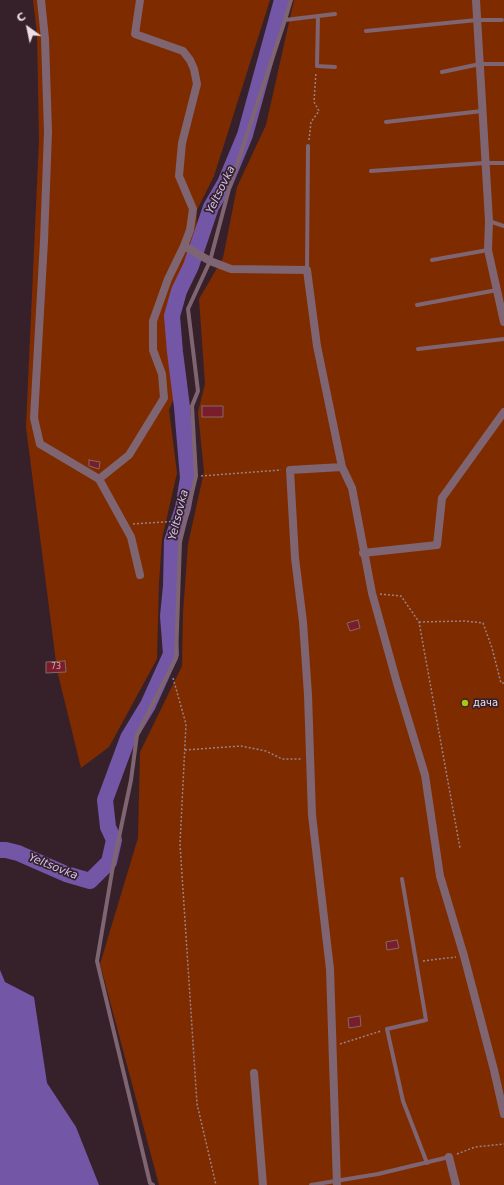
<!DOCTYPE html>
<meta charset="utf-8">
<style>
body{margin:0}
#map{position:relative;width:504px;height:1185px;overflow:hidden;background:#36212b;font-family:"DejaVu Sans",sans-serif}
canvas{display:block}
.north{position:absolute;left:8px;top:8px;width:40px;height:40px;-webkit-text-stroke:3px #36212b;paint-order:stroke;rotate:327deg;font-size:11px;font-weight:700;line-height:16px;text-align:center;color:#eddfe5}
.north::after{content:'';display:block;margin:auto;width:14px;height:18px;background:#eddfe5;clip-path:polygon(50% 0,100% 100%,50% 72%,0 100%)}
</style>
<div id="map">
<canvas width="504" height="1185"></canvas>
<div class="north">С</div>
</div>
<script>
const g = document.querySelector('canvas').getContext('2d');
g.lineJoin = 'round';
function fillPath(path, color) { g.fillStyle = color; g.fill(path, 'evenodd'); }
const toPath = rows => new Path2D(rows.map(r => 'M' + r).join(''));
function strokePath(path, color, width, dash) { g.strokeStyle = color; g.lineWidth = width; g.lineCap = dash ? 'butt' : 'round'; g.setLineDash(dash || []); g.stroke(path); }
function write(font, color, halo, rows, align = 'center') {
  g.font = font + ' "DejaVu Sans",sans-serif'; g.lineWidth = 3.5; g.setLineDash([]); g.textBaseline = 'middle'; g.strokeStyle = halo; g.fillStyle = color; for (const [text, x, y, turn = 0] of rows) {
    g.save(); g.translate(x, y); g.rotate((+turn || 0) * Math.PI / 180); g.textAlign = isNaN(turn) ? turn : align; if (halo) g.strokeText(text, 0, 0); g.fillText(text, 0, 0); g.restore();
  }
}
fillPath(toPath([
 [33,0,270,0,214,176,197,210,196,246,186,275,166,317,169,359,177,390,169,410,177,473,162,539,159,583,157,659,109,747,81,768,57,670,26,427,39,140,37,33],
 [294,0,504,0,504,1185,159,1185,100,964,138,838,140,752,182,666,183,613,188,544,204,472,198,412,205,384,199,299,223,258,237,187,266,125]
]), '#7f2b00');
fillPath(toPath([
 [0,970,5,982,34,997,47,1083,76,1127,99,1185,0,1185]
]), '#7456a7');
strokePath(toPath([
 [0,850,6,850,18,853,66,874,90,881,109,862,114,840,108,827,105,800,128,738,148,705,171,654,168,616,171,586,172,541,183,508,188,478,182,407,175,352,172,316,179,291,191,266,211,207,225,183,245,135,282,0]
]), '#7456a7', 16);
const building = toPath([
 [202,406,223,406,223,417,202,417,202,406],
 [89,460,100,462,99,469,89,466,89,460],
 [358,620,360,628,350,631,347,623,358,620],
 [65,661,66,672,46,673,46,662,65,661],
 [397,940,399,948,387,950,386,942,397,940],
 [360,1016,361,1026,349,1028,348,1018,360,1016]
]);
fillPath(building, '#791d2c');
strokePath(building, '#846869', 1);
strokePath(toPath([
 [309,140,311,122,319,111,314,102,316,72],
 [201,476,281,470],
 [133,524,179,521],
 [380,594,401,596,419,622,460,848],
 [419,622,465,621,483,623,492,648,501,683,504,683],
 [173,678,186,724,180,844,197,1104,216,1185],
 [185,750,241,746,266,751,282,759,302,759],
 [423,961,456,957],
 [340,1044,381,1031],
 [457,1154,475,1147,504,1144]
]), '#95838b', 1.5, [2, 2]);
strokePath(toPath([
 [318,17,317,66,335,67],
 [285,20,291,0],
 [366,31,477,20,502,20],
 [442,72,480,64,504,64],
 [386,122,482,111],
 [371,171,485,163,504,163],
 [489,221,504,226],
 [432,260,488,250],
 [307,270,308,146],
 [417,305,497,290],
 [418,349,504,339],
 [402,879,426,1020,387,1029,403,1101,427,1163],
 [153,1185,150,1183,97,961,113,866,131,780,137,735,176,658,180,542,196,476,192,406,198,391,188,309,210,261,229,189,285,20,335,14],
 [311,1185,378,1174,449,1157]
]), '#7f6571', 4);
strokePath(toPath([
 [41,0,45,39,48,132,44,241,34,418,40,444,99,479,131,537,140,575],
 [476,0,489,221,488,250,504,322],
 [184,246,210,261,231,269,307,270,317,346,342,467,352,488,372,593,397,683,425,775,440,876,464,956,494,1070,504,1114],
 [99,479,129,455,164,398,162,374,153,350,153,321,168,279,184,246,190,230,193,209,179,176,182,143,197,84,194,69,190,60,183,51,135,34,140,0],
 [363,553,437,545,442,498,504,412],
 [254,1073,263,1185],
 [449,1157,456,1185],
 [337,1185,330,969,312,815,308,695,303,622,295,558,290,470,342,467]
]), '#7f6571', 8);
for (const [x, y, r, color] of [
 [465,703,4,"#adc60d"]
]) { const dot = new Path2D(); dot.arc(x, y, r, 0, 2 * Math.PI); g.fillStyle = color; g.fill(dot); strokePath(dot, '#36212b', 1.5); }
write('8px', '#d0aeb7', null, [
 ["73",56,667]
]);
write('10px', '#eddfe5', '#36212b', [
 ["дача",473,703]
], 'left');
write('italic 11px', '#d1c3ef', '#36212b', [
 ["Yeltsovka",221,190,-64],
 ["Yeltsovka",179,515,-76],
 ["Yeltsovka",53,867,22]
]);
</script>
